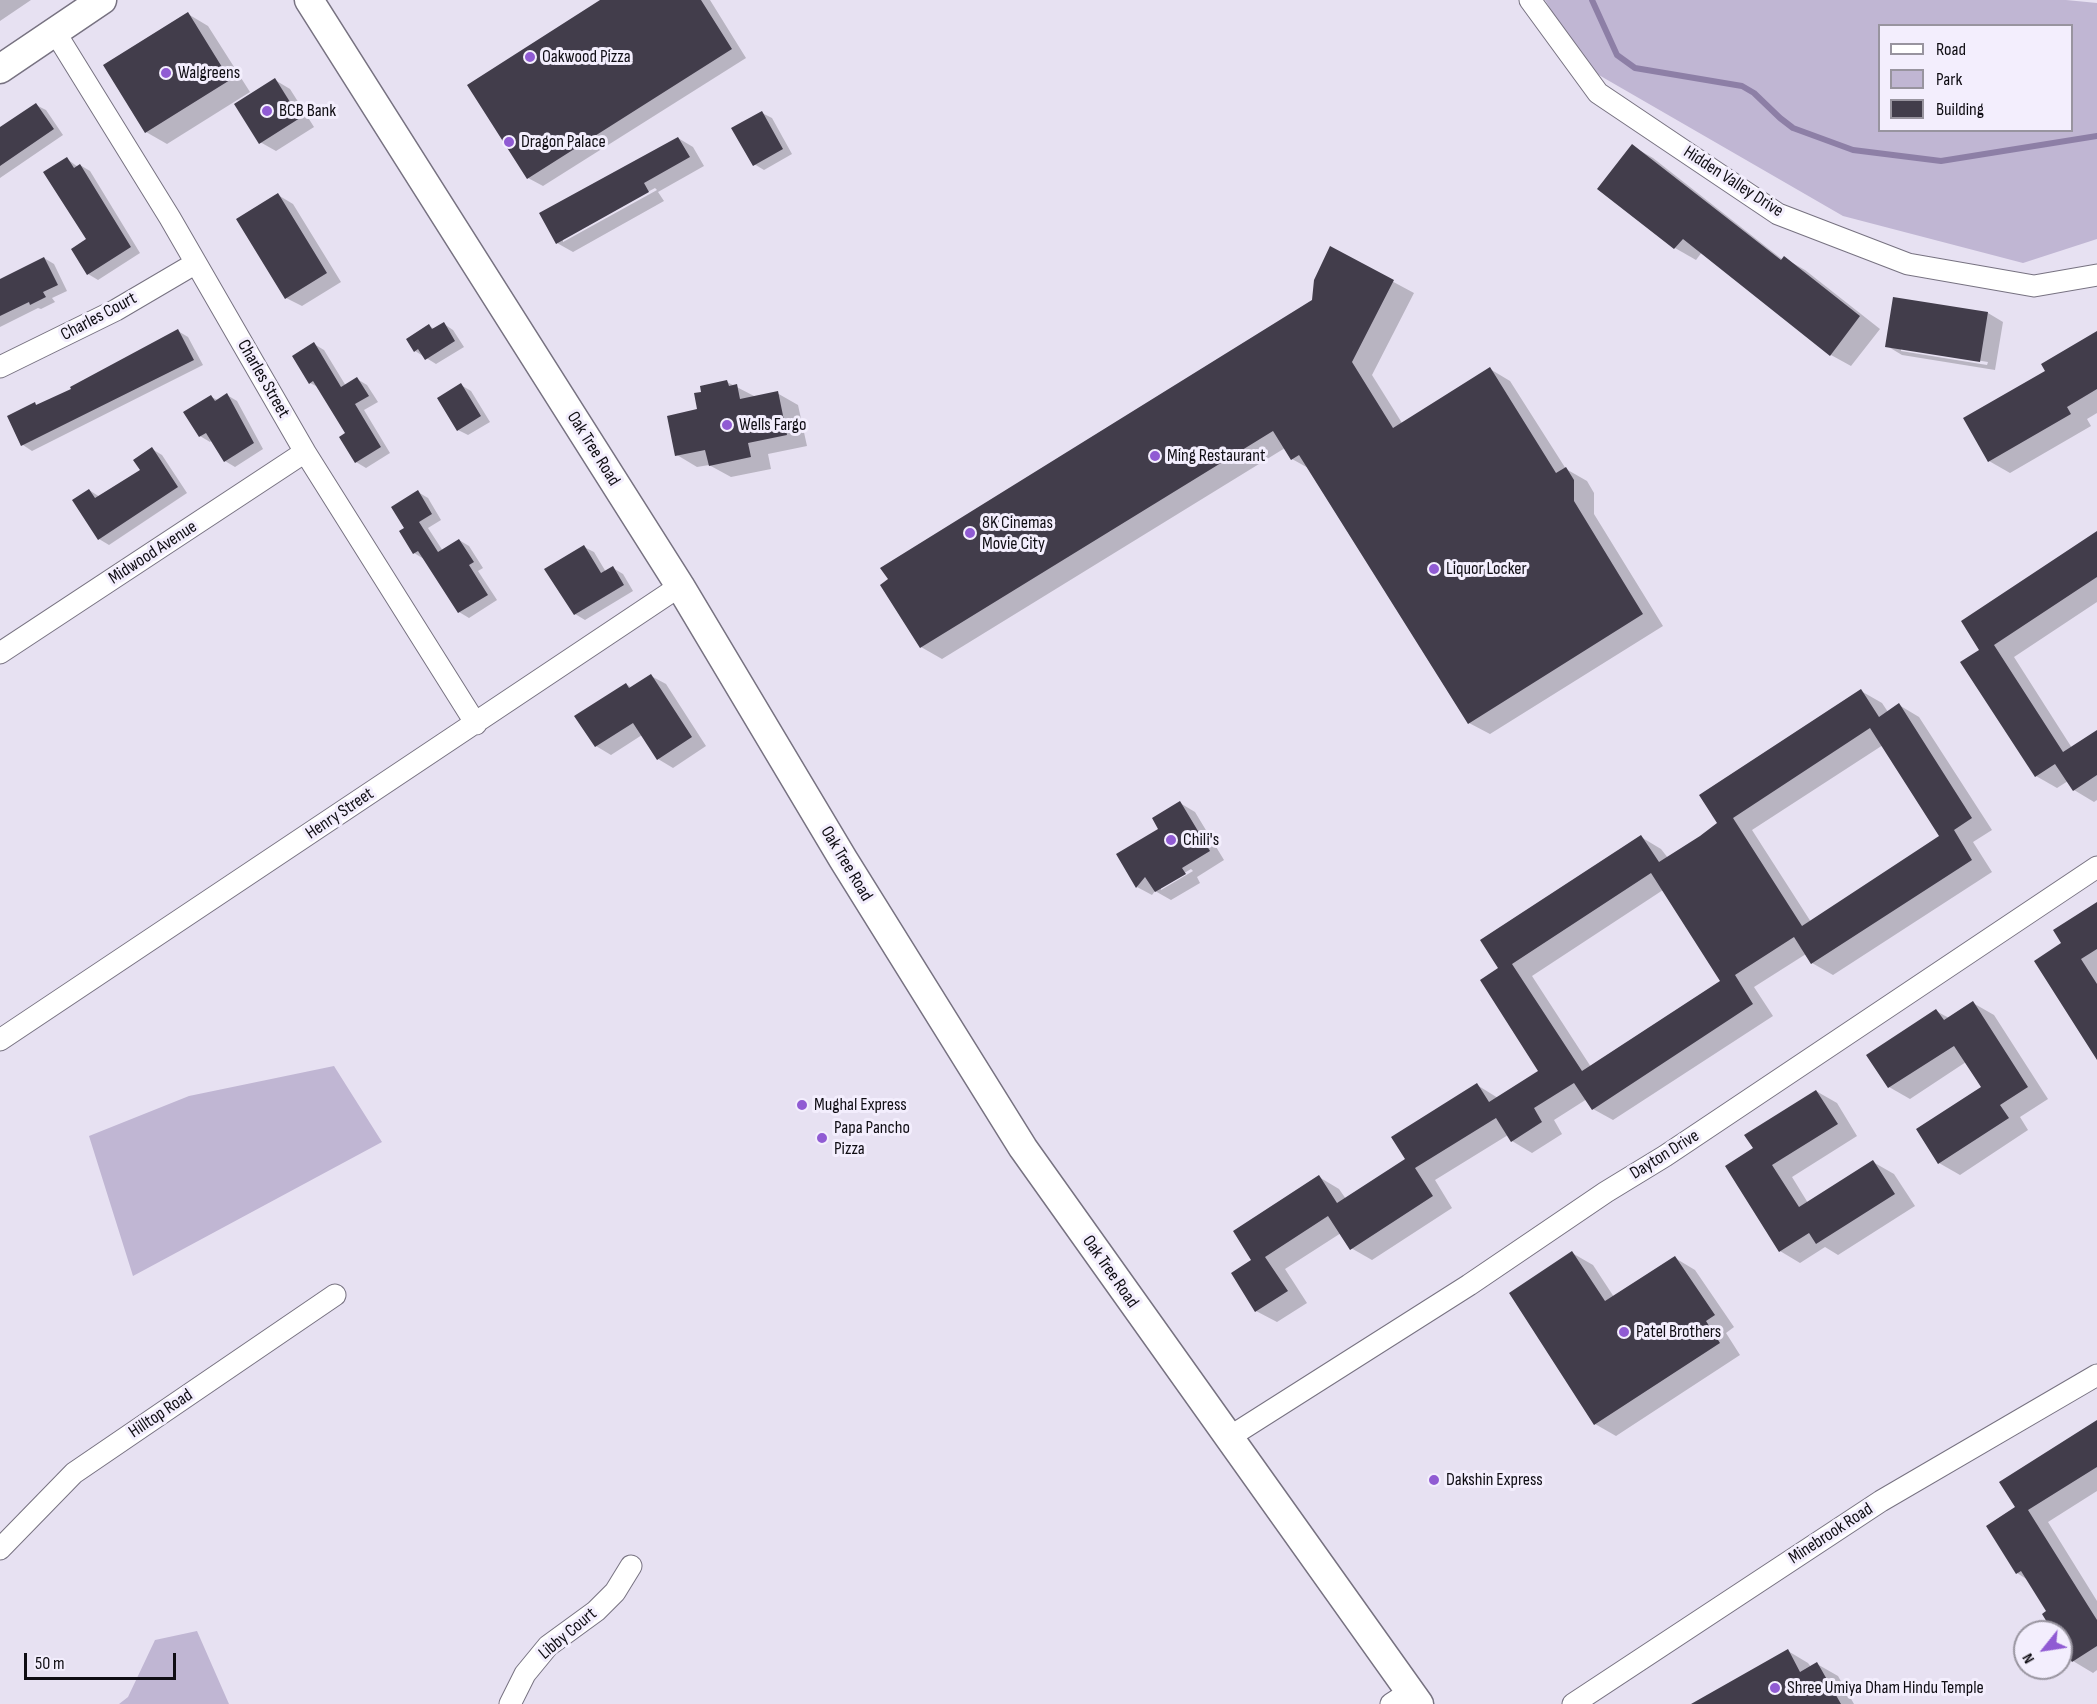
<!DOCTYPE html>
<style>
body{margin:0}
#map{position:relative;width:2097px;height:1704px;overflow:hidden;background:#e7e1f2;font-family:"Sofia Sans Condensed",sans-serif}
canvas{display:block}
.legend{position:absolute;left:1878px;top:24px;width:195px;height:108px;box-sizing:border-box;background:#f3eefd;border:2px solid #98949f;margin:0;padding:8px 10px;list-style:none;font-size:18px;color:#0f0d13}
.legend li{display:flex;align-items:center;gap:12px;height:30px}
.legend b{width:30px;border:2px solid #98949f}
.north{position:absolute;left:2013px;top:1620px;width:60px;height:60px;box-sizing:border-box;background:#f3eefd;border:2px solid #98949f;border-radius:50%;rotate:240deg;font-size:16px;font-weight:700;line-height:24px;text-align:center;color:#0f0d13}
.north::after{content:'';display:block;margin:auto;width:21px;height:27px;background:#905bd3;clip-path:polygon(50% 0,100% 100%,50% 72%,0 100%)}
.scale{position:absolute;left:24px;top:1653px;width:152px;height:27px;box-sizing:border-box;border:3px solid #0f0d13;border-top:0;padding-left:8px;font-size:18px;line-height:21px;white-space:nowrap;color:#0f0d13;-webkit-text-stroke:4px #f3eefd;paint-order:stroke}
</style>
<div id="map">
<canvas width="2097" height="1704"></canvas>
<ul class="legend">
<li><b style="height:8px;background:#fff"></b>Road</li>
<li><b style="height:16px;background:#c0b6d3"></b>Park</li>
<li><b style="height:16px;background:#423d4b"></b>Building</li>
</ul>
<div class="north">N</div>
<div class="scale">50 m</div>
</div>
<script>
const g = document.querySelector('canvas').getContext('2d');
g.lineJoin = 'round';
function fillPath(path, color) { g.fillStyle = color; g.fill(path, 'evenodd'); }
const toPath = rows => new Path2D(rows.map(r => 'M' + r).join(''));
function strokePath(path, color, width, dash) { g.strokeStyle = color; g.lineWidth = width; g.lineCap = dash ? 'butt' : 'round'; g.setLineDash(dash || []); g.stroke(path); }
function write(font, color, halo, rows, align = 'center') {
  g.font = font + ' "Sofia Sans Condensed",sans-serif'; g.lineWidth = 6; g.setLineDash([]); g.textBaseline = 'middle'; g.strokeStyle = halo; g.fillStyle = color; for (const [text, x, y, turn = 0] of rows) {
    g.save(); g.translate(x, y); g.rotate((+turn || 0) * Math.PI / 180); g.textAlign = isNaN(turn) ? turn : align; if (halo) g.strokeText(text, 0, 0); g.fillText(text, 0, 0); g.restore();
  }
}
fillPath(toPath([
 [1545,0,2066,0,2097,3,2097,239,2023,263,1843,216,1585,67],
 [1880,26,2072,26,2072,130,1880,130],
 [334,1066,382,1142,133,1276,89,1136,189,1096],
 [197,1631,229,1704,119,1704,128,1697,155,1640]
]), '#c0b6d3');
fillPath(toPath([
 [0,0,31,0,0,21],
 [603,0,710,0,746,58,543,186,528,178],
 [188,14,208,26,250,92,167,144,146,132],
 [275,80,290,89,314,127,276,151,260,142],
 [36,105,46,110,63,135,0,178,0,129],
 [762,113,772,118,792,154,764,170,754,164],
 [678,138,693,147,704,166,658,192,664,201,573,252,557,243],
 [655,188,657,190,563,242,563,238],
 [1632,146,1653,158,1783,260,1784,258,1805,270,1880,329,1851,366,1831,355,1702,252,1696,260,1675,248,1599,189],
 [67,159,78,167,80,165,90,171,140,253,98,280,88,274,88,240],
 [278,195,293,204,341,282,302,306,286,298],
 [1330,248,1414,293,1372,375,1402,423,1490,369,1510,381,1566,469,1587,481,1594,493,1594,514,1663,626,1490,734,1469,723,1310,469,1292,459,1285,448,942,659,921,647,882,585,1314,301],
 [44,258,54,264,67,291,52,298,55,302,41,309,38,308,0,327,0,282],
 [1988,313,2003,322,1995,370,1902,355,1887,346],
 [1901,348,1988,362,1987,365,1901,351],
 [444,324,453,330,464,347,436,364,415,351,429,326,435,329],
 [178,331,188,337,203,365,32,451,23,445,35,404,38,406,73,389],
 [2097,333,2097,413,2087,419,2091,426,2010,473,1989,461,2047,371],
 [314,344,324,350,346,386,357,379,367,385,378,402,364,410,390,453,366,468,356,462,347,434,318,387,310,383],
 [727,382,756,397,777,393,798,405,807,446,768,454,771,469,731,477,709,465,697,467,677,455,699,410],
 [461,385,471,391,490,422,468,435,458,430],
 [227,395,237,401,263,449,235,467,225,461,212,440,210,442,200,436,211,397,218,400],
 [152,449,162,455,187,493,109,545,99,539,89,490,100,497,142,470],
 [418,492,428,498,441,520,428,528,443,551,459,540,469,546,483,568,478,571,497,600,469,618,459,612,424,559,414,553,406,529],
 [2097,533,2097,602,2014,657,2072,748,2097,732,2097,800,2094,802,2074,790,2068,781,2057,788,2036,776,1981,650],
 [584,547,594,552,606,572,613,568,623,574,633,591,585,620,575,614],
 [651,676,666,684,706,746,673,768,658,759,642,735,611,755,596,746,626,684,632,688],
 [1861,691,1882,703,1888,712,1899,705,1919,717,1992,830,1973,842,1992,872,1833,975,1812,963,1806,954,1754,987,1773,1016,1613,1120,1593,1109,1587,1099,1554,1120,1562,1134,1532,1153,1512,1141,1508,1135,1435,1180,1452,1208,1372,1260,1351,1248,1341,1233,1285,1269,1307,1303,1277,1322,1256,1311,1253,1260,1319,1177,1339,1189,1346,1199,1407,1159,1477,1085,1498,1098,1540,1072,1500,969,1641,837,1661,849,1668,858,1720,824],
 [1883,745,1941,836,1811,922,1752,830],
 [1663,890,1722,982,1591,1067,1532,976],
 [1180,803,1195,812,1224,860,1197,877,1200,883,1171,900,1155,891,1152,895,1137,887,1160,829],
 [1191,869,1193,871,1161,890,1161,887],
 [2097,903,2097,1050,2063,944],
 [1973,1003,1994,1015,2048,1099,2020,1117,2028,1130,1960,1175,1939,1163,1983,1088,1966,1062,1910,1099,1889,1087,1936,1011,1949,1018],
 [1816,1091,1837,1103,1857,1136,1792,1177,1808,1203,1873,1162,1894,1174,1915,1206,1838,1255,1825,1247,1800,1263,1780,1251,1755,1149],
 [1572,1253,1593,1265,1614,1297,1675,1258,1695,1270,1734,1327,1726,1333,1740,1355,1616,1436,1595,1424],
 [2097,1422,2097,1491,2048,1522,2097,1601,2097,1670,2093,1673,2073,1661,2061,1642,2061,1632,2055,1632,2048,1611,2028,1580,2017,1573,2017,1508],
 [1788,1651,1808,1663,1811,1667,1817,1664,1838,1676,1854,1704,1694,1704]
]), '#0003');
strokePath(toPath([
 [1592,0,1617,55,1635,68,1742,86,1754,93,1780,118,1793,128,1853,150,1941,161,2097,136]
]), '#8d7fa6', 6);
fillPath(toPath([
 [600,0,701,0,732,49,527,179,467,85],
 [188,12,230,80,145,133,103,65],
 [275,78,300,118,259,144,234,104],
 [36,103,54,129,0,166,0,127],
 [762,111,783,149,753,166,731,128],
 [678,137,690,157,644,183,649,192,556,244,539,213],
 [1632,144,1781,260,1784,256,1860,316,1830,356,1683,239,1674,249,1597,189],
 [67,157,74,168,80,164,131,247,87,275,71,249,86,239,43,172],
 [278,193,327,273,285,299,236,219],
 [1330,246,1394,280,1352,362,1393,428,1490,367,1556,473,1566,467,1574,480,1574,501,1643,614,1468,724,1299,455,1291,460,1273,431,920,648,880,585,888,579,880,568,1312,300,1314,280],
 [44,257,58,285,43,292,46,297,30,305,29,302,0,316,0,279],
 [1893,297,1988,312,1980,362,1885,347],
 [444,322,455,341,425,360,418,349,414,352,406,339,429,324,432,329],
 [178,329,194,360,21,446,7,416,35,402,36,405,71,389,70,387],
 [2097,331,2097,389,2067,407,2071,414,1988,462,1963,418,2045,371,2041,364],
 [314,342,341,387,357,377,369,396,355,404,381,447,355,463,339,437,345,433,313,381,309,384,292,356],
 [727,380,729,386,737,384,740,399,778,391,787,435,748,443,751,457,709,466,705,450,675,456,667,416,697,409,694,393,701,392,700,386],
 [461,383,481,416,457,431,437,398],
 [227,393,254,443,224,462,206,433,199,437,183,412,211,395,215,401],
 [152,447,178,487,98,540,72,500,89,489,95,498,140,470,133,460],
 [418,490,432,514,419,522,438,552,459,539,474,562,469,565,488,595,458,613,418,551,413,554,399,531,404,528,391,507],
 [2097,531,2097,577,1994,645,2063,752,2097,730,2097,775,2073,791,2055,764,2035,777,1960,662,1979,650,1961,621],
 [584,545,601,573,613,566,624,585,574,615,544,569],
 [651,674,692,737,657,760,633,723,595,747,574,716,626,683,629,688],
 [1861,689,1879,717,1899,703,1972,818,1954,830,1972,860,1811,964,1794,937,1735,975,1753,1004,1592,1110,1574,1083,1534,1108,1542,1122,1511,1142,1496,1118,1415,1168,1433,1196,1350,1250,1328,1216,1265,1257,1288,1291,1255,1312,1231,1273,1251,1260,1233,1231,1319,1175,1337,1203,1405,1159,1391,1137,1477,1083,1489,1102,1538,1071,1480,980,1498,968,1480,940,1641,835,1659,862,1700,836,1717,823,1699,795],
 [1870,728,1939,836,1802,926,1733,818],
 [1651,873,1720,981,1582,1071,1512,964],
 [1180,801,1210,851,1182,868,1186,874,1155,892,1145,877,1136,888,1116,854,1158,829,1152,818],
 [2097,902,2097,949,2081,959,2097,984,2097,1060,2034,961,2061,943,2053,930],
 [1973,1001,2028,1087,2000,1105,2009,1118,1938,1164,1916,1129,1981,1087,1954,1046,1888,1088,1866,1055,1936,1009,1944,1020],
 [1816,1090,1838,1124,1772,1165,1799,1207,1873,1160,1895,1194,1816,1244,1809,1233,1779,1252,1725,1166,1753,1148,1744,1135],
 [1572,1251,1605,1301,1675,1256,1715,1315,1706,1321,1720,1343,1594,1425,1509,1293],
 [2097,1420,2097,1467,2028,1510,2097,1620,2097,1646,2072,1662,2061,1645,2061,1632,2053,1632,2042,1614,2046,1611,2021,1571,2016,1574,1986,1526,2015,1507,1999,1482],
 [1788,1649,1800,1672,1817,1662,1841,1704,1691,1704]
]), '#423d4b');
const street = toPath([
 [1530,0,1598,93,1778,214,1908,264,2034,286,2097,275],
 [55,32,170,218,305,452,476,724],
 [0,367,116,310,196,263],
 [0,653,305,452],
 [0,1040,680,586],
 [1228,1438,1469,1285,1606,1192,1665,1156,2097,867],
 [0,1549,74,1473,335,1295],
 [510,1704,525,1674,548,1646,596,1611,615,1592,631,1566],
 [1391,1704,1411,1691],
 [1573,1704,1881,1501,2097,1375]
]);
const secondary = toPath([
 [309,0,680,586,843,859,1023,1148,1419,1704],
 [0,69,102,0]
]);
strokePath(street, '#777281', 23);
strokePath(secondary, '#777281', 31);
strokePath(street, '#fff', 21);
strokePath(secondary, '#fff', 28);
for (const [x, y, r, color] of [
 [530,57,6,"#905bd3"],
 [166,73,6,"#905bd3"],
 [267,111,6,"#905bd3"],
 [509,142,6,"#905bd3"],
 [727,425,6,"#905bd3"],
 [1155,456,6,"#905bd3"],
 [970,533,6,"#905bd3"],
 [1434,569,6,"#905bd3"],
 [1171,840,6,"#905bd3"],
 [802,1105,6,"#905bd3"],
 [822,1138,6,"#905bd3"],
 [1624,1332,6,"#905bd3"],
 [1434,1480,6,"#905bd3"],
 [1775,1688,6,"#905bd3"]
]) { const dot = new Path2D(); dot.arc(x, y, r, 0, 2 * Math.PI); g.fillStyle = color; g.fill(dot); strokePath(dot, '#f3eefd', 2); }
write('18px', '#0f0d13', '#f3eefd', [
 ["Oakwood Pizza",542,57],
 ["Walgreens",178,73],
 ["BCB Bank",279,111],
 ["Dragon Palace",521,142],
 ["Wells Fargo",739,425],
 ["Ming Restaurant",1167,456],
 ["8K Cinemas",982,523],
 ["Movie City",982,544],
 ["Liquor Locker",1446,569],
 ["Chili's",1183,840],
 ["Mughal Express",814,1105],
 ["Papa Pancho",834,1128],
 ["Pizza",834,1149],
 ["Patel Brothers",1636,1332],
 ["Dakshin Express",1446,1480],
 ["Shree Umiya Dham Hindu Temple",1787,1688]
], 'left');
write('18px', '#0f0d13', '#f3eefd', [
 ["Hidden Valley Drive",1733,182,33],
 ["Charles Court",99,317,-28],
 ["Charles Street",263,379,60],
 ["Oak Tree Road",593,449,58],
 ["Midwood Avenue",153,553,-33],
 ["Henry Street",340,814,-34],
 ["Oak Tree Road",846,864,59],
 ["Dayton Drive",1665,1155,-32],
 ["Oak Tree Road",1110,1272,55],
 ["Hilltop Road",161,1414,-34],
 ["Minebrook Road",1831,1534,-33],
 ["Libby Court",568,1634,-40]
]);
</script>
